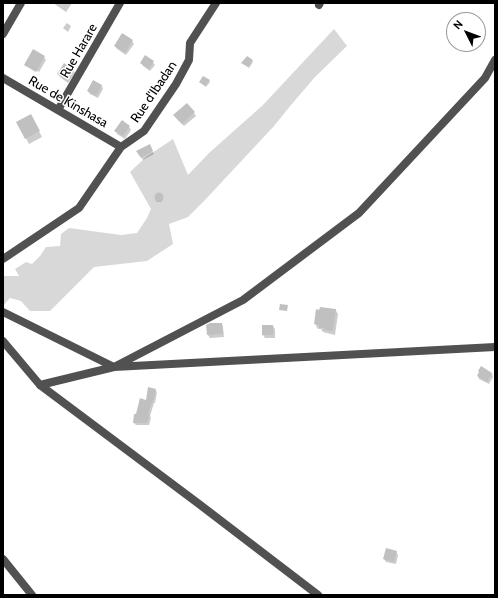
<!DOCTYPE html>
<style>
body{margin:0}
#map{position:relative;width:498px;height:598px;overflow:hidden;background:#fff;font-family:Cabin,sans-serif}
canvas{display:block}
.frame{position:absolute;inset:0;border:4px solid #000;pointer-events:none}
.north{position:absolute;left:446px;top:12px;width:40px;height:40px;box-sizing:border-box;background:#fff;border:1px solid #999;border-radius:50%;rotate:312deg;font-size:11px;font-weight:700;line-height:16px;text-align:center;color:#000}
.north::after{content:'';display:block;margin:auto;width:14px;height:18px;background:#000;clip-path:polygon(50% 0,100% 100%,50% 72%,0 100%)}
</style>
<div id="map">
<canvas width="498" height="598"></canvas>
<div class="frame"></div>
<div class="north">N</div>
</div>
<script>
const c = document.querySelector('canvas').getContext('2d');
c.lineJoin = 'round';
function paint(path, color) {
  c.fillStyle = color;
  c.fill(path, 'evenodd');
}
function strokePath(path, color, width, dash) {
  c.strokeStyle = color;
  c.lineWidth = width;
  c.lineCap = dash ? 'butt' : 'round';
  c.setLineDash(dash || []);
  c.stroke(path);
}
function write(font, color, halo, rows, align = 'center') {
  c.font = font + ' Cabin,sans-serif';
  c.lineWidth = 3;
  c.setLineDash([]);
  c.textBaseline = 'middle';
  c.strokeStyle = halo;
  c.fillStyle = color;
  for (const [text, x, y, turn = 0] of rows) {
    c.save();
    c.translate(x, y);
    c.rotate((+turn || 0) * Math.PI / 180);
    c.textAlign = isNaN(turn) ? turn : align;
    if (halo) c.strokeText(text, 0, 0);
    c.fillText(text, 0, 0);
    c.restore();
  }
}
paint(new Path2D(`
 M334,29l13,17 -32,31 -24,28 -17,21 -69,74 -17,17 -19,7 4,20 -26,17 -53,6 -44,44h-20l-9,-10 -11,-3 -7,8v-30h16l-4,-7 11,-7 6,2 8,-8 6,-9 14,-1 1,-12 8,-6 52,7 16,-2 10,-15 4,-9 -21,-37 16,-15 27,-18 15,36 21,-22 54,-48z`), '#d8d8d8');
paint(new Path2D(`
 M53,3h19l-6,9z
 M67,23l4,3 -3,6 -5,-4z
 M132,41l2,3 -8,11 -9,-6 -2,-3z
 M34,51l10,6 2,3 -7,12 -13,-7v2l-1,-2z
 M252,61l1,1 -4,6 -6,-5z
 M153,62l2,3 -5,6 -7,-5 -2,-3z
 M73,70l2,3 -7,10 -8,-6 -2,-3z
 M94,81l8,5 1,3 -5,9 -8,-4 -2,-3z
 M209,81l1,1 -4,5 -6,-5z
 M194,113l2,3 -12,10 -8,-8z
 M31,116l11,21 -13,7 -11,-21z
 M129,127l2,3 -6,9 -8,-5 -1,-3z
 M149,145l5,9 -11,6 -3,-5z
 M155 198a4 4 0 1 1 8 0a4 4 0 1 1-8 0Z
 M335,309l3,5 -3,21 -12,-3 -2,-3h-3l-3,-5z
 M222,324l1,3 1,10 -14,1 -2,-3v-9z
 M273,326l2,3v9h-10l-2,-3z
 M492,373l1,4 -4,7 -10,-5 -1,-3z
 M155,390l2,2 -2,11h-1l-4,13 1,2 -2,7h-13l-2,-2z
 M396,552l2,3 -2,9 -10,-2 -2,-3z`), '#0003');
paint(new Path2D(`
 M122,33l11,7 -8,13 -11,-7z
 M33,49l12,7 -9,16 -12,-7z
 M145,55l9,6 -5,8 -9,-6z
 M247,56l6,4 -5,7 -7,-4z
 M64,63l10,7 -8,10 -9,-6z
 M203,76l7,4 -5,6 -6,-4z
 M93,80l9,5 -6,11 -9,-5z
 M187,103l8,9 -13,12 -9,-9z
 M31,114l9,17 -15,8 -9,-17z
 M122,120l8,6 -7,10 -9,-5z
 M150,144l3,7 -12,7 -5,-7z
 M154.5 197a4.5 4.5 0 1 1 9 0a4.5 4.5 0 1 1-9 0Z
 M280,304l8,1 -1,6 -8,-1z
 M320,307l16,2 -3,22 -9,-1v-2h-5v-3l-5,-1 2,-15 3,1z
 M210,323h12l1,11 -16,1 -1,-10z
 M262,325h11v10h-11z
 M481,366l11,7 -5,9 -10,-6 2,-4 -1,-1z
 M148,387l8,2 -2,11h-1l-5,14h2l-3,9h-14l1,-9h2l4,-16 6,2z
 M386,548l11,3 -3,11 -11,-3z`), '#c0c0c0');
strokePath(new Path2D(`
 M319,5l1,-2
 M3,34l18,-31
 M3,78l118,69
 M58,110l62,-107
 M3,259l76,-51 42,-61 23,-16 32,-47 13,-24 1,-17 26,-40
 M3,312l111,55 129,-67 116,-87 126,-135 10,-18
 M3,341l37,44 159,119 119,91
 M40,385l74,-18 381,-20
 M3,559l29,36`), '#515151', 8);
write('13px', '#000', '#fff', [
 ["Rue Harare",79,51,-60],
 ["Rue d'Ibadan",154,92,-56],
 ["Rue de Kinshasa",68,102,30]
]);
</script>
